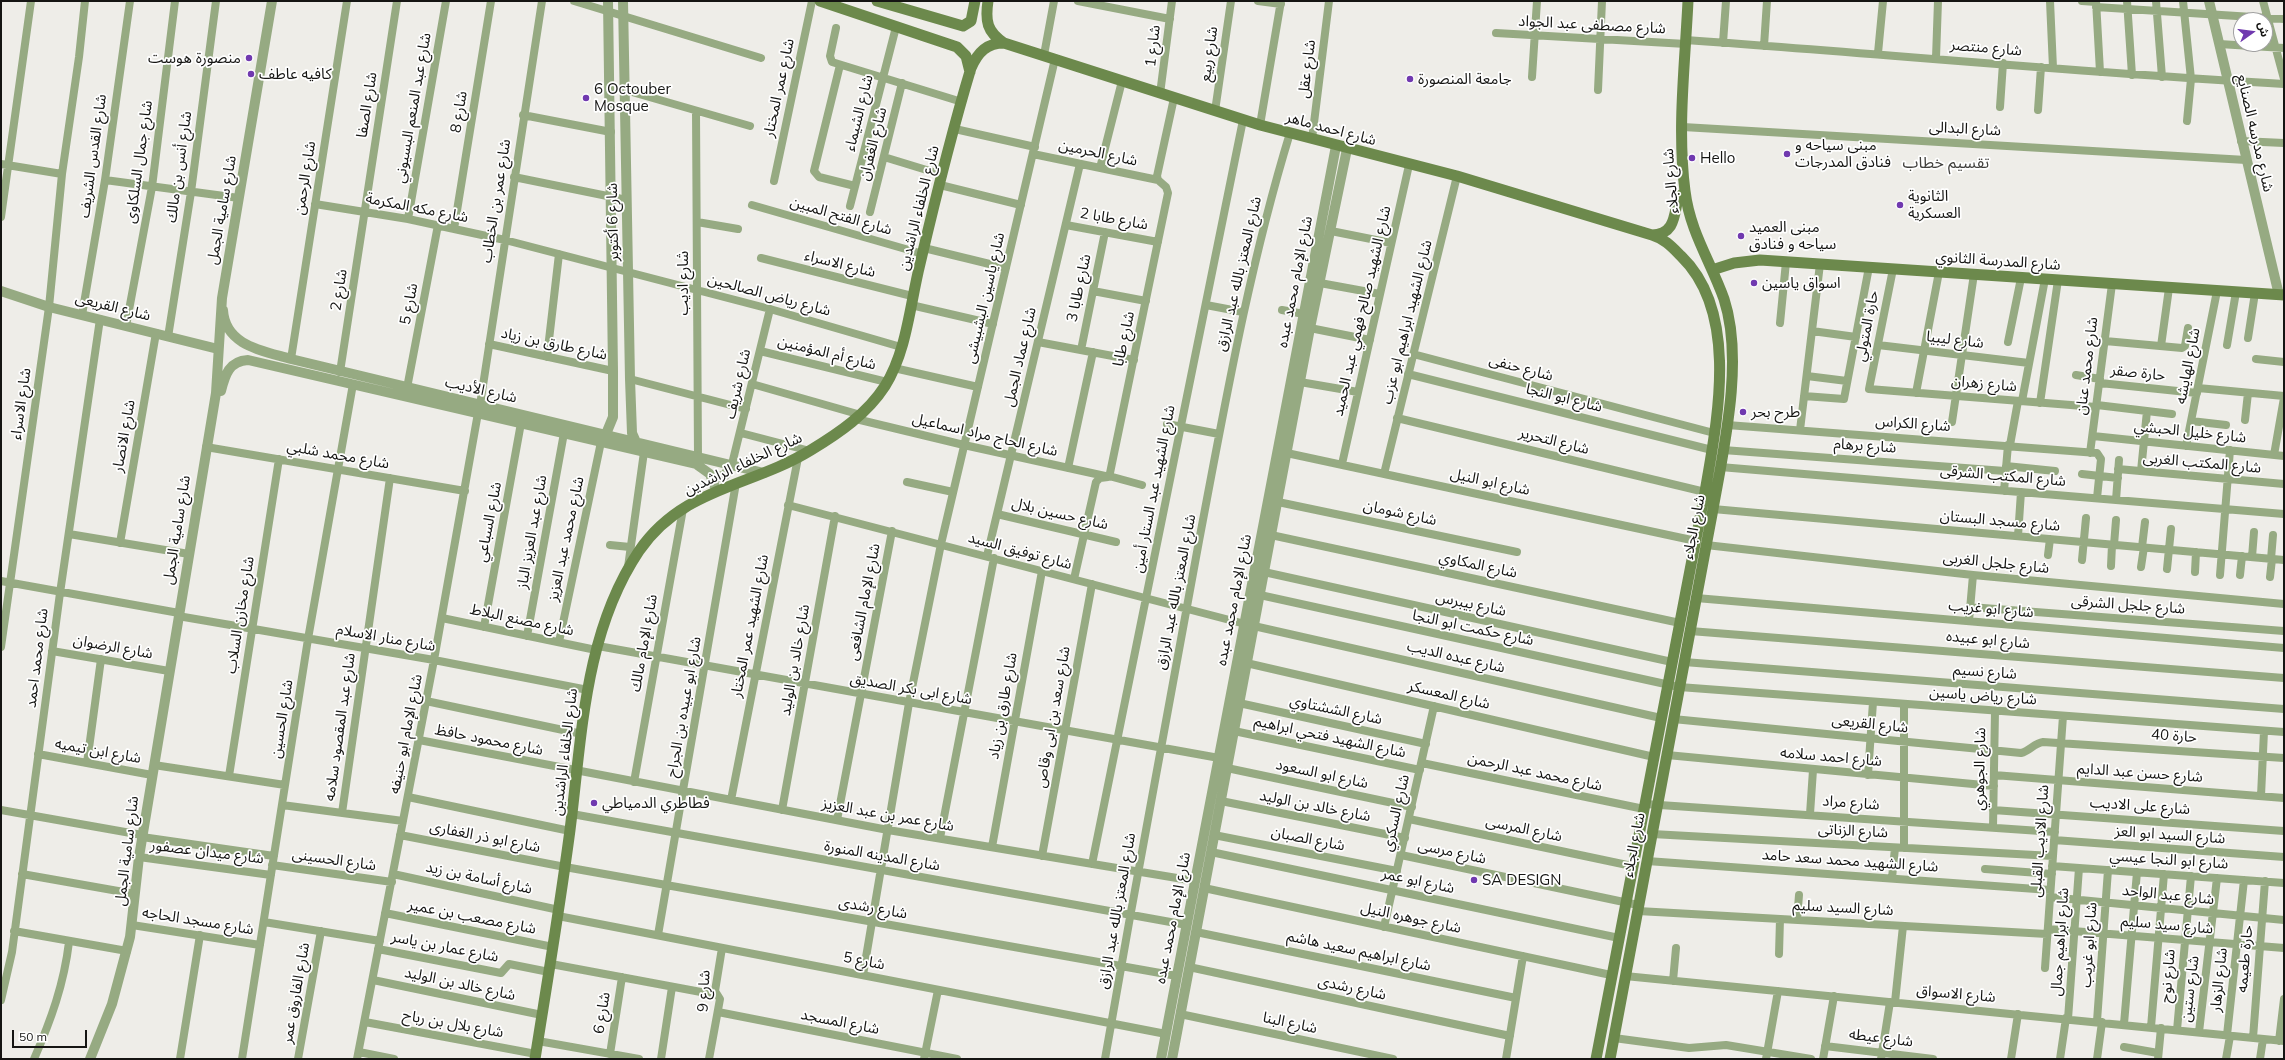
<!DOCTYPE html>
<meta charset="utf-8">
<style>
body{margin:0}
#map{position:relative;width:2285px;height:1060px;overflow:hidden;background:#eeede8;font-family:Mulish,"Noto Sans Arabic",sans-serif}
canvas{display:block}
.frame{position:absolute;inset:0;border:2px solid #151513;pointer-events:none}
.north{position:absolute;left:2233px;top:12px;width:40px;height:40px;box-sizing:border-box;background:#fff;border:1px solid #a1a1a1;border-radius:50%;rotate:76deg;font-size:11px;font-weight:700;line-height:16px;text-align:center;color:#151513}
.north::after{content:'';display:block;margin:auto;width:14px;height:18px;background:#7039af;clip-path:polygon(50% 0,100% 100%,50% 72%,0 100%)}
.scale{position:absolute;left:12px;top:1030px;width:75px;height:18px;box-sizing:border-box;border:2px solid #151513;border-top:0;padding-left:5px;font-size:12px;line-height:14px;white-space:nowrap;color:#151513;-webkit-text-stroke:3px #fff;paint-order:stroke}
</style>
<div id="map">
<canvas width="2285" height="1060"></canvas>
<div class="frame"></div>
<div class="north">ش</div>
<div class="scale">50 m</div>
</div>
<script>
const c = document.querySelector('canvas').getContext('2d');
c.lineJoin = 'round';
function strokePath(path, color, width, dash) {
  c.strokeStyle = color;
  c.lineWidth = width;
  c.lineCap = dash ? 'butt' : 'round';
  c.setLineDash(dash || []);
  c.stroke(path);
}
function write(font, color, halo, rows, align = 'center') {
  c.font = font + ' Mulish,"Noto Sans Arabic",sans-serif';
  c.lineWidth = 3.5;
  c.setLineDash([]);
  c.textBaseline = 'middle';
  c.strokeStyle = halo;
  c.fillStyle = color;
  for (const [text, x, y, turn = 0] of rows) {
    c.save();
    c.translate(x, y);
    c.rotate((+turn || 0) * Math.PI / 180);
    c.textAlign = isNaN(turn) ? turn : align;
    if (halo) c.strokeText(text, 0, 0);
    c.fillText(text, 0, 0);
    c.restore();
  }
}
strokePath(new Path2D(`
 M574,1l187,57
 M1078,1l92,18
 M1258,1l23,3
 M2050,1l3,67
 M2082,1l14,1
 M2096,1l4,71
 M2127,1l5,74
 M2156,1l6,76
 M2183,1l8,78 -4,42
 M2263,1l21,78
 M2096,7l188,12
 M836,28l-6,28 2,6 130,40
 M1496,33l190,11
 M1686,40c199,14 398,33 598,44
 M1723,43l3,-42
 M2219,44l65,4
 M1764,46l3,-45
 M1878,53l5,-52
 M1044,55l10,-54
 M1936,58l2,-57
 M840,65l-26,106 5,6 36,9
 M1532,77l5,-76
 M625,90l125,36
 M1598,90l4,-89
 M1160,94l12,-93
 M2000,107l3,-44
 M2038,110l3,-43
 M696,111l2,345
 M1215,111l16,-110
 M523,115l88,17
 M1260,125l21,-124
 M1683,127l563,33
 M955,129l80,18
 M1312,139l17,-138
 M2241,141l43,2
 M1033,154l125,26
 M884,157l59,18
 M1,164l61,10
 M1100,168l22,-87
 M514,177l113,23
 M105,180l134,18
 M774,181l38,-180
 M940,185l81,20
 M315,204l93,15 97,21 265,69 131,38
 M752,205l171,49
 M850,206l46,-179
 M870,212l32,-129
 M1,217l30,-216
 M408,219l38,-218
 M697,222l41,7
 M1066,225l92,17
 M454,229l37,-228
 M1331,231l60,12
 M924,248l82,20
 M761,258l151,38
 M1893,269l-24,120 227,18
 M1320,283l60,11
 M1093,291l53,10
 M911,305l82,19
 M1206,305l37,7
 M1282,310l22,4
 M82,315l23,-135 25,-179
 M1780,323l6,-61
 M126,326l26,-139 23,-186
 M1310,328l60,12
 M1812,331l44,6
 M168,337l23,-145 25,-191
 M2248,338l7,-45
 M2105,341l77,7 3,-2 3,-18
 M1038,342l96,18
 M2008,342l13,-64
 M489,344l124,27
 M1878,345l151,18
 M2227,345l9,-53
 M2161,346l8,-58
 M1081,350l24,-118
 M760,351l127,31
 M1413,354l301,79
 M547,357l12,-103
 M291,359l56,-358
 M2256,359l28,3
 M894,368l84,19
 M340,372l57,-371
 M1408,374l304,76
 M2076,375l24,4
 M1807,376l40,5
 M630,379l116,30
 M1300,382l58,10
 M2100,383l97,10
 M752,384l109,31
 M407,388l31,-163
 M2198,388l86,8
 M1916,393l23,-121
 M1804,396l40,3 25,-132
 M2022,401l23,-122
 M2040,403l18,-123
 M480,405l62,-404
 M2097,405l75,9
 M1397,418l308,74
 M856,419l108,26 141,31
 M2245,420l3,-27
 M2191,421l35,4
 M1952,422l22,-148
 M1167,424l52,10
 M1727,425l370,28 4,6 -4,39
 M1800,430l20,-166
 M741,433l69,18
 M2093,436l191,20
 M2010,445l8,-44
 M2186,446l31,-155
 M206,447l259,44
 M1723,450l282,21
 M1282,452l414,89
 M2090,453l22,-169
 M2274,455l10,-57
 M732,464l38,-155
 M1342,464l67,-299
 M2006,466l49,5
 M1720,467l564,47
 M1068,468l25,-116
 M2118,469l166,15
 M2141,471l6,-60
 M1384,474l73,-298
 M2082,474l36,4
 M1109,476l33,9
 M907,482l46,10
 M2004,491l4,-46
 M2116,500l3,-40
 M1278,502l239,50
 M788,505l457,119 416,94
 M1713,509l571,51
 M997,514l119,28
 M69,534l120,20
 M1271,535l409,88
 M2018,536l3,-44
 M120,543l36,-210
 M610,545l20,2
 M1706,545l267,30 311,29
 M2114,545l2,-25
 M2142,547l3,-25
 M2048,555l2,-16
 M987,556l93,-392
 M2252,557l2,-25
 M2271,559l2,-24
 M2082,560l4,-42
 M2111,566l1,-21
 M628,567l16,-115
 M2141,567l3,-20
 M2167,569l4,-40
 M1264,572l408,90
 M2195,572l1,-20
 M2220,575l10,-125
 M2240,575l2,-19
 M2270,577l2,-18
 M1074,579l22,-97 4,-4 8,-1 2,-4 58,-280 -2,-6 -8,-7 -1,-4 17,-78
 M1,581l178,32
 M1260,595l419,92 605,45
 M1696,598l588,50
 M1970,607l314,24
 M178,616l256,44 154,30
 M442,618l154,32
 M1969,621l4,-46
 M484,627l37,-204
 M1690,631l594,47
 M527,636l37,-203
 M559,642l42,-200
 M598,646l621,112
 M1,647l48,-340 13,-133 17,-117 6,-56
 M52,651l117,20
 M1242,662l412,95
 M1684,662l600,47
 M426,701l156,33
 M1239,703l187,41
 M1673,719l348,34c9,-2 13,-10 22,-11l241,16
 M1234,731l186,39
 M419,740l469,90 307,51
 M38,754l114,21
 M1667,755l327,31
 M87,763l14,-104
 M1422,763l222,46
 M154,765l131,20
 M1227,768l185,39
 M1868,775l5,-73
 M1994,775l290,23
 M229,776l50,-317
 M634,782l49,-273
 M2261,796l3,-65
 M408,797l162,34
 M731,800l67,-342
 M1221,801l184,37
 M1645,804l410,28
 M282,805l121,16
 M1,810l141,25
 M782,810l53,-294
 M1993,810l291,21
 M342,813l48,-335
 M572,814l615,111
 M1810,814l3,-44
 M1409,819l223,47
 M837,820l55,-289
 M1993,827l2,-116
 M1652,834l401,22
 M400,835l165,32 612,109
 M1214,835l183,36
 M142,837l132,19
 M940,838l54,-280
 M2054,840l230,17
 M992,847l50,-276
 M1904,848v-144
 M1211,852l408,86
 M1401,855l237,50
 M1042,856l50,-272
 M139,857l132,18
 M1647,861l403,29
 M1092,864l151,-744
 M272,865l120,17
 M2052,866l232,17
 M1985,869l67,5
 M22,874l113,20
 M393,874l166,36
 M1892,878l3,-30
 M1204,888l407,87
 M2050,897l234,23
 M1638,911l409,23
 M385,913l168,34
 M558,916l608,118
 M1797,920l2,-25
 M264,922l116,19
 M132,925l128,20
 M1384,927l50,-221
 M2048,929l236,19
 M14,931l113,20
 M1196,932l320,66
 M658,935l78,-452
 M378,949l123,24 8,-9 40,8
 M1779,954l1,-35
 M551,964l166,31
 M1189,967l321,69
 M2045,968l18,-252
 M863,975l46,-272 32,-159 114,-485
 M1625,976l659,65
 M373,980l169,35
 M1673,981l3,-33
 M1,1000l11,-48 48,-359 40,-274
 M1895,1002l8,-76
 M718,1012l239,47
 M1180,1014l213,45
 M2068,1019l11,-151
 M2097,1021l11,-151
 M365,1022l171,32
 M2124,1024l13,-152
 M2151,1027l13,-153
 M2177,1030l14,-154
 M2199,1032l18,-154
 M2227,1035l17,-155
 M1614,1038l75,10 37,-3 85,14
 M2253,1038l12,-157
 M538,1041l101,18
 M2279,1041l5,-42
 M1825,1046l108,13
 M2124,1047l34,6
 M359,1052l35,7
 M610,1054l12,-77
 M34,1059c17,-39 30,-75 35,-117
 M180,1059l20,-124
 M242,1059l66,-420 45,-255
 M298,1059l23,-128
 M357,1059l77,-399 44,-247
 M661,1059l11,-72
 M709,1059l11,-60 -5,-8 7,-43
 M924,1059l14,-69
 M1105,1059c30,-173 62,-346 94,-518 26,-137 50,-274 91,-408
 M1506,1059l17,-103
 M1766,1059l12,-68
 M1823,1059l11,-63
 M1881,1059l9,-57
 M2011,1059l7,-45
 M2060,1059l6,-41
 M2097,1059l5,-37
 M2158,1059l3,-31
 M2226,1059l4,-23
 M2260,1059l3,-20`), '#96aa82', 8);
strokePath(new Path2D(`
 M623,1l7,378 2,54 4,9
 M2209,1l70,294
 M1,291l48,16 169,42
 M223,310c2,36 41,41 68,49l473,114
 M221,391c4,-16 8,-30 27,-31l448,104 14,10 6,16
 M606,434l7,-17v-46l-5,-370
 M713,479l12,-4 7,-11
 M90,1059l22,-55 18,-67 9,-80 77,-464 6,-95 50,-297
 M1161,1059l175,-913
 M1172,1059l138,-731 37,-179`), '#96aa82', 10);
strokePath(new Path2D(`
 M820,1l137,46 9,9 4,16
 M877,1l86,25 8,-5 4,-20
 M988,1c-3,20 -1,31 16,42l256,82 197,51 195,59c13,4 20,12 29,21 59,57 36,165 24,236l-109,567
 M1652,235c23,-1 22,-19 26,-37l7,-6
 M1712,270l22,-7 26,-3 524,35
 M535,1059c12,-76 25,-153 35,-229 12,-94 14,-197 69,-279 44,-64 112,-64 172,-101 28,-17 56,-36 74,-64 22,-35 25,-82 35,-122 15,-64 32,-133 51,-196 7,-16 16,-25 33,-25
 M1610,1059l103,-550c11,-62 31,-149 11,-210 -13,-37 -34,-67 -39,-108 -8,-62 0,-127 3,-190`), '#6c894c', 11);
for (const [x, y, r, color] of [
 [249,58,4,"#7039af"],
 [251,74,4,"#7039af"],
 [1410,79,4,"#7039af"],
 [586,98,4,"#7039af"],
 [1787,154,4,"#7039af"],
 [1692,158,4,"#7039af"],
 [1900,205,4,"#7039af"],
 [1741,236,4,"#7039af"],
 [1754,283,4,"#7039af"],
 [1743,412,4,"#7039af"],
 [594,803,4,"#7039af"],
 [1474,880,4,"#7039af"]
]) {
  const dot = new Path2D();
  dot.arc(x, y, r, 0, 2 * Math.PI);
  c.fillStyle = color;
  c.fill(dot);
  strokePath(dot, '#fff', 1.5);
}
write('15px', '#151513', '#fff', [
 ["شارع مصطفى عبد الجواد",1592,25,3],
 ["شارع 1",1153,46,-83],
 ["شارع منتصر",1986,48,5],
 ["شارع ربيع",1209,54,-82],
 ["شارع عقل",1307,69,-83],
 ["شارع عمر المختار",779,88,-78],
 ["شارع الصفا",367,105,-81],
 ["شارع عبد المنعم البسيوني",413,108,-80],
 ["شارع 8",459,112,-81],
 ["شارع الشيماء",859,113,-76],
 ["شارع احمد ماهر",1331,129,15],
 ["شارع البدالى",1965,129,3],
 ["شارع مدرسه الصنايع",2255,133,77],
 ["شارع الغفران",873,144,-76],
 ["شارع الحرمين",1098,153,12],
 ["شارع القدس الشريف",93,156,-82],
 ["شارع جمال السلكاوى",139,162,-82],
 ["شارع أنس بن مالك",179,167,-82],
 ["شارع الرحمن",305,178,-81],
 ["شارع الجلاء",1671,181,-95],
 ["شارع عمر بن الخطاب",496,201,-81],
 ["شارع مكه المكرمة",417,208,11],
 ["شارع الخلفاء الراشدين",919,208,-76],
 ["شارع سامية الجمل",222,210,-80],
 ["شارع الفتح المبين",841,216,16],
 ["شارع طابا 2",1114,219,10],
 ["شارع 6 أكتوبر",613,222,-91],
 ["شارع المدرسة الثانوي",1998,261,4],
 ["شارع الاسراء",840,264,14],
 ["شارع المعتز بالله عبد الرازق",1239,274,-77],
 ["شارع الإمام محمد عبده",1295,282,-79],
 ["شارع اديب",683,283,-90],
 ["شارع طابا 3",1079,288,-78],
 ["شارع 2",339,290,-81],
 ["شارع رياض الصالحين",769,295,15],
 ["شارع ياسين البشبيشى",985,298,-77],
 ["شارع 5",409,304,-79],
 ["شارع القريعى",113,307,14],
 ["شارع الشهيد صالح فهمي عبد الحميد",1362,311,-77],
 ["شارع الشهيد ابراهيم ابو عزب",1407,322,-76],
 ["حارة المتولي",1867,326,-79],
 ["شارع طابا",1124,339,-78],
 ["شارع ليبيا",1955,340,7],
 ["شارع طارق بن زياد",554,344,12],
 ["شارع أم المؤمنين",827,353,14],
 ["شارع عماد الجمل",1020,357,-77],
 ["شارع محمد عنان",2087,366,-83],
 ["شارع الهايشه",2188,366,-79],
 ["شارع حنفى",1521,368,15],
 ["حارة صقر",2138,373,6],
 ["شارع شريف",738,384,-77],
 ["شارع زهران",1984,384,5],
 ["شارع الأديب",481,390,13],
 ["شارع ابو النجا",1564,398,14],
 ["شارع الاسراء",21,404,-82],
 ["شارع الكراس",1913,424,4],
 ["شارع خليل الحبشي",2190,432,6],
 ["شارع الحاج مراد اسماعيل",985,435,13],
 ["شارع الانصار",124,436,-80],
 ["شارع التحرير",1554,441,14],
 ["شارع برهام",1865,446,4],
 ["شارع محمد شلبي",338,455,10],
 ["شارع المكتب الغربى",2202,463,5],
 ["شارع الخلفاء الراشدين",743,464,-25],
 ["شارع المكتب الشرقى",2003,476,5],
 ["شارع ابو النيل",1490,482,12],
 ["شارع الشهيد عبد الستار أمين",1154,489,-79],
 ["شارع شومان",1400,513,12],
 ["شارع حسين بلال",1060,514,13],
 ["شارع مسجد البستان",2000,521,5],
 ["شارع السباعي",489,522,-79],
 ["شارع الجلاء",1694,527,-79],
 ["شارع سامية الجمل",177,530,-81],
 ["شارع عبد العزيز الباز",532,532,-80],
 ["شارع محمد عبد العزيز",566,539,-78],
 ["شارع توفيق السيد",1020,551,15],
 ["شارع جلجل الغربى",1996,563,6],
 ["شارع المكاوي",1478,565,12],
 ["شارع المعتز بالله عبد الرازق",1176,592,-79],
 ["شارع الإمام محمد عبده",1234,600,-79],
 ["شارع الإمام الشافعى",864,602,-79],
 ["شارع بيبرس",1471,604,12],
 ["شارع جلجل الشرقى",2128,605,4],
 ["شارع ابو غريب",1991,609,5],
 ["شارع مخازن السلاب",240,615,-81],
 ["شارع مصنع البلاط",522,620,12],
 ["شارع الشهيد عمر المختار",750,626,-79],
 ["شارع حكمت ابو النجا",1473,628,12],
 ["شارع منار الاسلام",386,638,10],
 ["شارع ابو عبيده",1988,640,5],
 ["شارع الإمام مالك",644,643,-80],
 ["شارع الرضوان",113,647,10],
 ["شارع عبده الديب",1456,657,13],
 ["شارع محمد احمد",37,658,-83],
 ["شارع خالد بن الوليد",795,660,-80],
 ["شارع نسيم",1985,672,4],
 ["شارع ابى بكر الصديق",911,689,10],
 ["شارع المعسكر",1449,695,13],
 ["شارع رياض ياسين",1983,696,4],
 ["شارع طارق بن زياد",1003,706,-80],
 ["شارع ابو عبيده بن الجراح",684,707,-80],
 ["شارع الششتاوي",1336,710,12],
 ["شارع سعد بن ابى وقاص",1053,717,-80],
 ["شارع الحسين",282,719,-81],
 ["شارع القريعى",1870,724,6],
 ["شارع عبد المقصود سلامه",340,727,-82],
 ["شارع الإمام ابو حنيفه",406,734,-79],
 ["حارة 40",2174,736,4],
 ["شارع الشهيد فتحي ابراهيم",1330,737,12],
 ["شارع محمود حافظ",489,740,11],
 ["شارع ابن تيميه",98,751,10],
 ["شارع الخلفاء الراشدين",565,752,-83],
 ["شارع احمد سلامه",1831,757,5],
 ["شارع الجوهري",1980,769,-89],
 ["شارع محمد عبد الرحمن",1535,772,12],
 ["شارع حسن عبد الدايم",2140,773,4],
 ["شارع ابو السعود",1322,774,12],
 ["شارع مراد",1851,803,4],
 ["شارع خالد بن الوليد",1315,806,11],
 ["شارع على الاديب",2140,806,4],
 ["شارع السكري",1396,813,-77],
 ["شارع عمر بن عبد العزيز",888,815,10],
 ["شارع المرسى",1524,829,12],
 ["شارع الزناتى",1853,831,3],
 ["شارع السيد ابو العز",2170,835,4],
 ["شارع ابو ذر الغفارى",485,837,11],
 ["شارع الصبان",1308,839,11],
 ["شارع الاديب القبلى",2040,841,-86],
 ["شارع الجلاء",1634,845,-79],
 ["شارع سامية الجمل",127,851,-83],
 ["شارع ميدان عصفور",207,852,7],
 ["شارع مرسى",1452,852,12],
 ["شارع المدينه المنورة",882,856,10],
 ["شارع الحسينى",334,860,8],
 ["شارع ابو النجا عيسي",2169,860,4],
 ["شارع الشهيد محمد سعد حامد",1850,861,4],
 ["شارع أسامة بن زيد",479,878,12],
 ["شارع ابو عمر",1418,881,12],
 ["شارع عبد الواحد",2168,895,6],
 ["شارع رشدى",873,908,10],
 ["شارع السيد سليم",1843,908,3],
 ["شارع المعتز بالله عبد الرازق",1117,911,-80],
 ["شارع مصعب بن عمير",472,917,11],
 ["شارع الإمام محمد عبده",1173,918,-79],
 ["شارع جوهره النيل",1411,918,12],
 ["شارع مسجد الحاجه",198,921,9],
 ["شارع سيد سليم",2167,925,5],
 ["شارع ابراهيم جمال",2060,942,-86],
 ["شارع ابو غريب",2089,945,-86],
 ["شارع عمار بن ياسر",445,947,11],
 ["شارع ابراهيم سعيد هاشم",1359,951,12],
 ["حارة طعيمه",2245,959,-85],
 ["شارع 5",864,961,11],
 ["شارع نوح",2168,976,-85],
 ["شارع الزهار",2219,980,-84],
 ["شارع خالد بن الوليد",460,984,12],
 ["شارع رشدى",1352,988,12],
 ["شارع ستين",2190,989,-83],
 ["شارع 9",704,991,-87],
 ["شارع الفاروق عمر",296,993,-80],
 ["شارع الاسواق",1956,994,5],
 ["شارع 6",602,1013,-81],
 ["شارع المسجد",840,1022,11],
 ["شارع البنا",1290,1023,12],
 ["شارع بلال بن رباح",453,1024,10],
 ["شارع عيطه",1881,1038,7]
]);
write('15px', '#151513', '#fff', [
 ["منصورة هوست",241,58,"right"],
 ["كافيه عاطف",259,74],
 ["جامعة المنصورة",1418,79],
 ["6 Octouber",594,89],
 ["Mosque",594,106],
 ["مبنى سياحه و",1795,145],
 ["فنادق المدرجات",1795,162],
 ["Hello",1700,158],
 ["الثانوية",1908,196],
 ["العسكرية",1908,213],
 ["مبنى العميد",1749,227],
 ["سياحه و فنادق",1749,244],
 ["اسواق ياسين",1762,283],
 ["طرح بحر",1751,412],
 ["فطاطري الدمياطي",602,803],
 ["SA DESIGN",1482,880]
], 'left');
write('16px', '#42413e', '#fff', [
 ["تقسيم خطاب",1946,163]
]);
</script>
